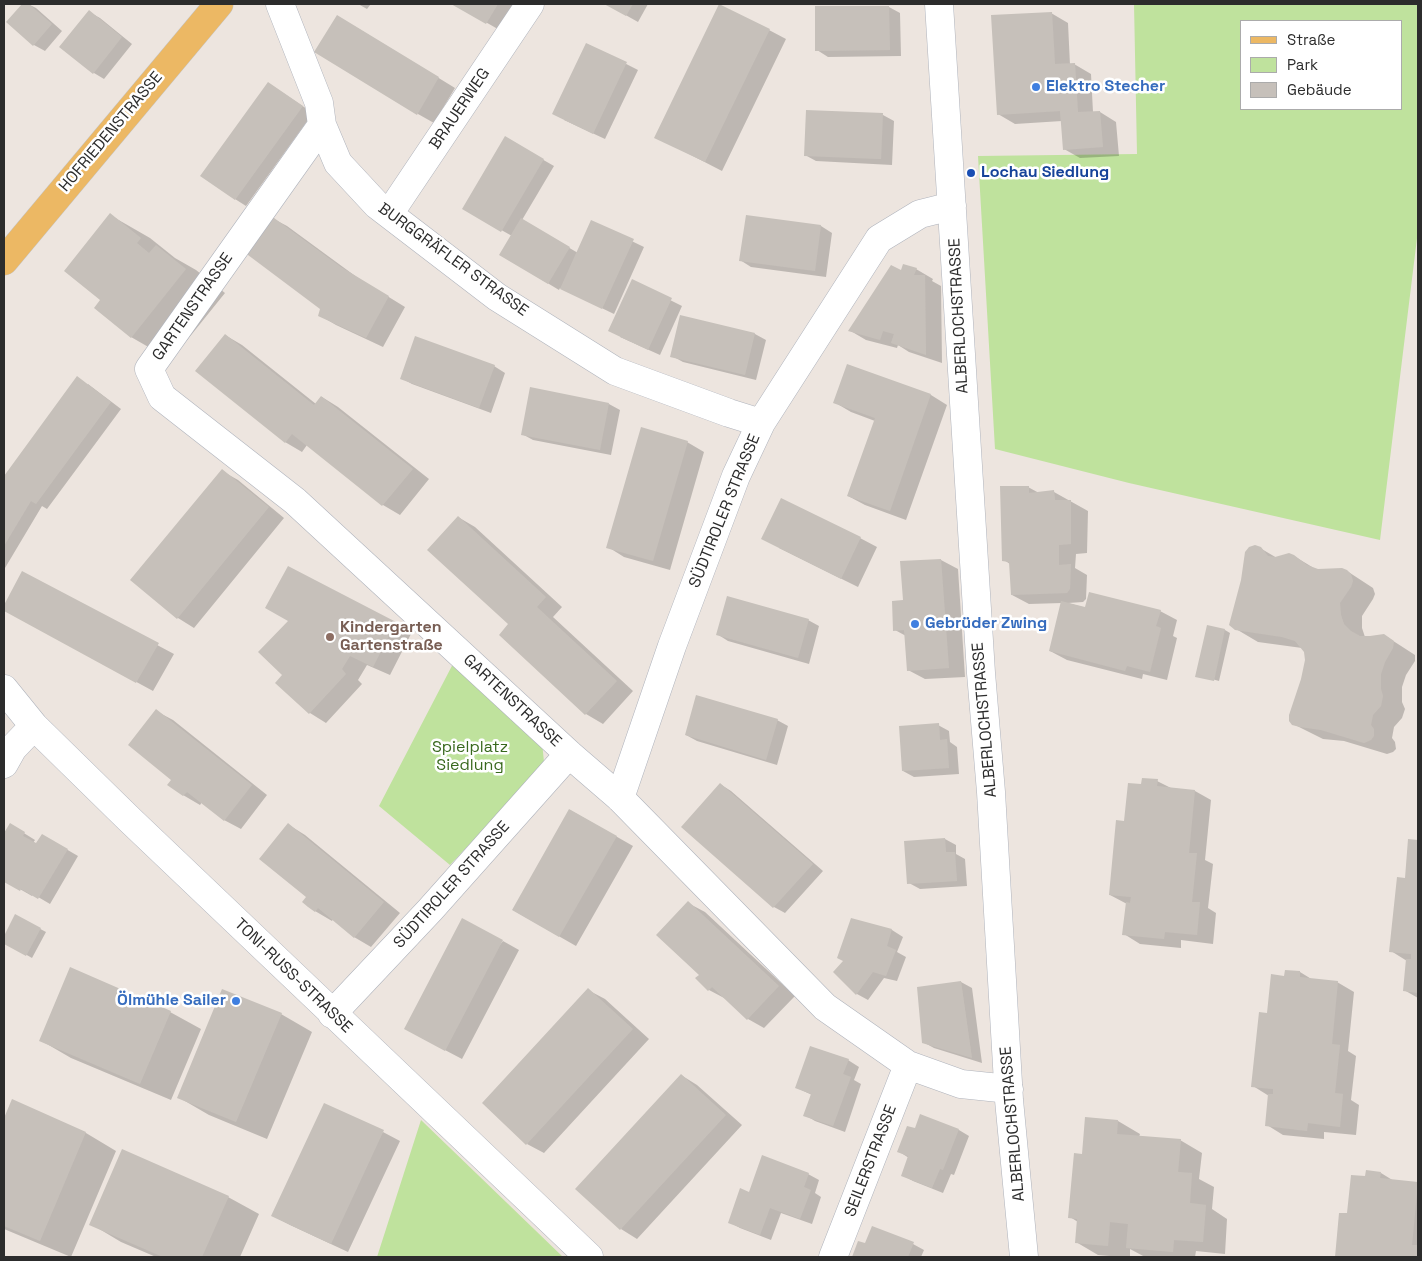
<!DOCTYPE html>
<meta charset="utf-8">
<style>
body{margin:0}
#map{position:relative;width:1422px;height:1261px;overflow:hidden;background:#ede5df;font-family:"Space Grotesk",sans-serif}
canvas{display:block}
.frame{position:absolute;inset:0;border:5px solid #2c2c2c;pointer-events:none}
.legend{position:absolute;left:1240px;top:20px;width:162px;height:90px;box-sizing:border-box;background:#fff;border:1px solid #ababab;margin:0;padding:6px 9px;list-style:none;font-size:15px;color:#2c2c2c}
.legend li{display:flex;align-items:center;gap:10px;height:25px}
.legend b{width:25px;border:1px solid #ababab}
</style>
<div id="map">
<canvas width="1422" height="1261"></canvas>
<div class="frame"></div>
<ul class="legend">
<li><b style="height:6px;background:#ecb864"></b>Straße</li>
<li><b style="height:14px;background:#bfe29d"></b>Park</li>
<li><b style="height:14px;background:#c6c0ba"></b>Gebäude</li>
</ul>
</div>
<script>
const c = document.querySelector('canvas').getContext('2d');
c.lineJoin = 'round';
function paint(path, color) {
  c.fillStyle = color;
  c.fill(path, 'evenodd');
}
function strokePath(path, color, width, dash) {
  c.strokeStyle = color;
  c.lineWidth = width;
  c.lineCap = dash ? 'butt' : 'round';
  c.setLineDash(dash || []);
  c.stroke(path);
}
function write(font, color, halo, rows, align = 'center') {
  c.font = font + ' "Space Grotesk",sans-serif';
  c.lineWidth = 5;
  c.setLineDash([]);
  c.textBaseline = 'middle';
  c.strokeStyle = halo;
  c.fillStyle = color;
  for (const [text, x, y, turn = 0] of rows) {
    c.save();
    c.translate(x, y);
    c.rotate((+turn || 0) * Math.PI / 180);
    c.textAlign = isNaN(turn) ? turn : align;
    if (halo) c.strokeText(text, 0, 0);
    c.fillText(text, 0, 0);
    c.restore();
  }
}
paint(new Path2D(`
 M1134,4h284v226l-38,310 -251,-57 -134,-34 -17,-293 159,-2zM1241,21h160v88h-160z
 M455,660l87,82 2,20 -5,8 -89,95 -71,-59z
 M421,1120l142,137h-186z`), '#bfe29d');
paint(new Path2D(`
 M24,4h4l8,4 26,23 -17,20 -11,-6 -26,-23z
 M358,4h13l-4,5z
 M454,4h65l-16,28z
 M606,4h42l-10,18z
 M889,7l11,6 1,43 -73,1 -11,-7 -1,-42z
 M89,12l11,6 32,26 -28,35 -10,-6z
 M1051,13l17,10 2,42 4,-1 17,10 2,38h7l16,10 3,34 -39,2 -16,-9 -2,-28 -47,3 -17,-10z
 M354,26l101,62 -21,35 -16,-9z
 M769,30l17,9 -64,132 -66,-34z
 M587,44l51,26 -33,69 -41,-19z
 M268,83l45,30 -67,93 -11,-7z
 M807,111l76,4 11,6 -2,44 -76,-4 -11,-6z
 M505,138l49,28 -32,54 56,33 14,-31 52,25 -30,67 -54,-26 -1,2 -58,-35 11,-19 -48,-27z
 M110,215l40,23 25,20 21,12 29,23 -54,67 -40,-23 -29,-37z
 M747,216l74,10 11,7 -6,44 -75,-10 -11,-7z
 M270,217l17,9 71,52 47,29 -22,40 -47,-22 -17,-10 3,-6z
 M916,269l17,10 -1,2 9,5 1,77 -33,-11 -11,-7 -1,3 -31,-8 -17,-10 53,-58z
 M632,281l50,25 -22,49 -40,-18z
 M681,316l74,18 11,6 -10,40 -73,-18 -11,-6z
 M225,335l17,10 74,59 6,-7 16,10 91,72 -29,36 -17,-10 -76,-60 -5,7 -17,-10z
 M848,365l83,30 16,10 -41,115 -41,-15 -17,-9 27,-75 -24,-9 -17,-10z
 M494,366l11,7 -14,40 -79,-29 -11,-6z
 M88,384l33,25 -74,100 -5,-3 -37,62 -1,-1v-90z
 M609,404l11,6 -9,45 -78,-15 -11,-6z
 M687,442l17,10 -34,118 -46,-13 -16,-10z
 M222,471l16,9 46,38 -90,110 -16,-10 -46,-38z
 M1028,487l11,6 15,-1 34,19 -1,42 -11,1 -1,14 12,7 -1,24 -3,3 -15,1 18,5 74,3 17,9 -4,16 4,2 -10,42 -24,-6 -1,5 -75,-19 -17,-9 12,-48 -33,1 -17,-9 -2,-31 -6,-4z
 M458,517l17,10 87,80 -9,10 80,74 -30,33 -17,-10 -86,-79 10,-11z
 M860,538l17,9 -19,40 -79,-39z
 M1260,548l17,10 17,-2 23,14 30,1 26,17 2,6 -2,5 -11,17v12l3,9 19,-2 31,20v6l-9,14 -4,12v15l3,7 -3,9 -8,9 -2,11 3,4 1,7 -3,3 -6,2 -43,-13 -21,-2 -30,-15 13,-64 -1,-8 -3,-4 -44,-6 -22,-13z
 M941,560l17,9 7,108 -40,2 -17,-9 -2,-34 -11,-6 10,-28z
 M22,573l152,81 -21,37 -149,-81z
 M808,620l11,6 -10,38 -81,-23 -11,-7z
 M395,623l17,9 -22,43 -23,-10 -9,15 4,4 -36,39 -16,-10 -33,-30z
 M1208,627l17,3 5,3 -11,48 -18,-5z
 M156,711l17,9 94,75 -26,34 -17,-9 -22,-18 -2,3 -17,-10z
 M777,720l11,6 -11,39 -80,-24 -11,-6z
 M938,725l11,6 1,11 7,5 2,27 -45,3 -11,-6z
 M1157,781l14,7 24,3 16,9 -6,60 8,4 -5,44 8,5 -3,31 -32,-4v8l-41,-4 -16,-10 3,-30 -17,-9 15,-73 18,-37z
 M720,784l11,7 92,80 -38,42 -11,-6 -91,-80z
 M570,810l63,36 -57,100 -63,-36z
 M11,825l24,15 -2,3 3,2 6,-10 36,21 -28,48 -17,-10 -1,2 -28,-16v-44z
 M289,825l16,10 95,78 -29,34 -17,-10 -21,-18 -1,2 -17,-10 -7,-14z
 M945,839l11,6v9l9,5 2,27 -47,3 -11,-6z
 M1410,840l8,1v157l-14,-8 3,-29 -16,-10 15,-72z
 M688,903l17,9 90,84 -31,32 -16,-9 -22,-20 -17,-9 -9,-15z
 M16,916l30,16 -14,26 -28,-16v-4z
 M852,920l40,10 11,7 -6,15 9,5 -9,24 -13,-3 -16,22 -11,-6 -12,-33z
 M503,941l16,9 -57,109 -40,-21z
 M1286,971l14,1 13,8 24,2 17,10 -6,59 8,5 -5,44 8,5 -3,30 -32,-3v7l-41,-4 -16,-10 2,-29 -16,-10 15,-72 18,-37z
 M961,982l11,6 10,75 -48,-15 -11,-6 -5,-54z
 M588,990l17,9 44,40 -105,114 -17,-9z
 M170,1012l31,17 -30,71 -100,-42 -31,-18z
 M281,1014l31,18 -45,107 -58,-24 -31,-18z
 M848,1060l11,7 -5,13 7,4 -16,48 -30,-11 -10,-6 7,-20 -15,-7z
 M681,1075l16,10 45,40 -105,114 -16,-10z
 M12,1101l74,32 30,18 -45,106 -67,-28v-108z
 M1086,1118l32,3 22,13 -1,3 41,3 22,13 -3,26 15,8 -2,22 15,10 -2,35 -29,-3 -1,6h-50l-15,-8v8h-9l-23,-2 -22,-13 2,-20 -8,-5 13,-62z
 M915,1130h44l10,6 -15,39 -3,-1 -8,19 -30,-12 -11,-6 7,-17 -11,-7z
 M383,1132l17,9 -52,111 -58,-27 -17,-9z
 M1381,1173l13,8 24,2v74h-82l4,-43 8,1 18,-37z
 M808,1174l11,6 -4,13 6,4 -9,27 -31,-11 -10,27 -31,-12 -11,-6 21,-29z
 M228,1197l31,17 -19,43h-84l-35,-15 -30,-18z
 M859,1242l7,3 47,-1 11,6 -3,7h-68z`), '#0003');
paint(new Path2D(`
 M22,4h7l23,20 -19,22 -27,-24z
 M451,4h47l-12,20z
 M604,4h29l-7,12z
 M719,4l51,25 -65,133 -51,-24z
 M815,6h74l1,44 -75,1z
 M89,10l33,27 -29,37 -34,-27z
 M1052,12l3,52 20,-1 3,49 22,-1 3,36 -40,3 -3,-39 -63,4 -6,-100z
 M337,15l102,62 -22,38 -103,-63z
 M586,43l41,19 -34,72 -41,-20z
 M268,82l35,24 -68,94 -35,-24z
 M806,110l77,3 -2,46 -77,-3z
 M505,136l39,23 -43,73 -39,-23z
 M110,213l31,25 -4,5 12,10 7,-8 30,24 -55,69 -37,-30 6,-8 -36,-29z
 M270,215l71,52 48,29 -23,42 -48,-22 2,-7 -76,-57z
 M746,215l75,10 -6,46 -76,-10z
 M521,218l49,29 -22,37 -49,-29z
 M591,220l43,19 -32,70 -42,-20z
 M903,264l14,4 -3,7h11l1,80 -35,-12 3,-9 -11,-3 -3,9 -32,-9 43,-66 10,5z
 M632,279l40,19 -24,52 -40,-19z
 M680,315l75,18 -10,42 -75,-18z
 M225,334l89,71 7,-9 92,73 -31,37 -90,-72 -7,9 -90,-72z
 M415,336l80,29 -16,43 -79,-29z
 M847,364l84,30 -41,117 -43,-15 28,-78 -42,-15z
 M77,376l34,26 -75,102 -5,-3 -27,45v-70z
 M530,387l79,16 -9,47 -79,-15z
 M641,427l47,14 -35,120 -47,-13z
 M222,469l47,38 -92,112 -47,-39z
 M1000,486h29v7l25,-3 1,10h16v44l-12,1v20l12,-1 -1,25 -3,4 -56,2 -2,-33 -7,-1z
 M781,498l80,39 -20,42 -80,-40z
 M458,516l88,81 -9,10 80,74 -32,34 -86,-80 9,-11 -81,-74z
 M1255,545l6,2 7,9 7,1 14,-4 5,2 13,10 11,4 24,-1 5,2 4,4 2,7 -2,6 -11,16 1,12 3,9 7,7 9,5h10l14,-2 10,7 -1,7 -8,14 -4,12v15l2,7 -2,10 -8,9 -2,10 3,4v7l-3,4 -7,3 -43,-13 -21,-3 -8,-2 -3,-4v-6l12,-36 4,-19 -1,-8 -9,-11 -13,-4 -47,-7 -6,-5 12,-45 4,-28 4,-5z
 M941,559l8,109 -42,3 -3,-41 -11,1 -1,-30 11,-1 -3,-39z
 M288,566l108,56 -23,45 -23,-11 -8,13 4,5 -37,40 -34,-31 7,-8 -24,-23 30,-31 -23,-13z
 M22,571l137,72 -23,40 -132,-72v-6z
 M1089,592l72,18 -5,16 5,2 -11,44 -23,-6 -2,5 -76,-20 12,-50 24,6z
 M727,596l82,23 -11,39 -82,-23z
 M1207,625l18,4 -11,52 -19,-4z
 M696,695l82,24 -12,41 -81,-25z
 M156,709l96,76 -28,36 -37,-29 -4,4 -16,-11 4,-5 -43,-35z
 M939,723l1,17 7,-1 2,29 -47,3 -3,-45z
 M1142,778l16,1 -1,7 38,4 -6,63h8l-5,49h8l-3,33 -32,-3 -1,7 -42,-4 4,-33 4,1 1,-6 -22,-2 7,-75 8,1 4,-38 13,1z
 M720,783l93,81 -40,44 -92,-81z
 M569,809l48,27 -58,101 -47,-27z
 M10,823l15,9 -2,4 13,7 6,-9 26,15 -30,50 -17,-10 -1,2 -16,-9v-49z
 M288,823l96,79 -30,36 -36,-30 -3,4 -7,-5 -6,-5 4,-5 -47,-38z
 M945,838l1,14h9l2,29 -50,3 -3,-43z
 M1408,839l10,1v153l-15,-2 3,-32h5v-5l-22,-2 8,-75 8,1z
 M688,901l91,85 -32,34 -35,-33 -4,4 -13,-13 4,-3 -43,-40z
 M15,914l26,14 -15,28 -22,-12v-8z
 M462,918l41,22 -58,111 -41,-22z
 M851,918l41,11 -5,17 9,4 -10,26 -13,-4 -17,23 -23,-23 10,-11 -6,-3z
 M70,967l101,44 -31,73 -101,-43z
 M1285,970l15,1v6l38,4 -6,63 8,1 -5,48 8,1 -3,33 -32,-4 -1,8 -42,-5 3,-32h5v-5l-22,-2 8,-75 8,1 4,-39 13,2z
 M961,981l11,77 -50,-15 -5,-56z
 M588,988l45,41 -107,116 -44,-42z
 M222,989l60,24 -46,109 -59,-24z
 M810,1046l39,13 -6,15 8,3 -18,49 -30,-10 8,-22 -16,-6z
 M681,1074l45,41 -106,115 -45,-41z
 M12,1099l74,33 -46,109 -36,-15v-108z
 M324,1103l60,27 -53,114 -60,-28z
 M920,1114l39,15 -16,41 -3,-1 -8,19 -31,-12 7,-20 -11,-4 10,-26 8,2z
 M1085,1117l33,3 -1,14 64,5 -3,33 14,1 -2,30 16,2 -3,37 -29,-2 -1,12 -47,-4 2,-24 -18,-2 -2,24 -33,-3 2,-24 -9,-1 6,-65 8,1z
 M122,1149l107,47 -27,61h-39l-74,-32z
 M762,1155l47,18 -5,14 7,3 -11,29 -30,-11 -10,27 -32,-12 12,-35 9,4z
 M1366,1170l15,2 -1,6 38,4 -6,63h6v12h-83l4,-44h8l4,-38 14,1z
 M872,1226l42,16 -6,15h-56l6,-16 7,2z`), '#c6c0ba');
const minor = new Path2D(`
 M280,4l39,99 3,22 16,38 39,42 120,92 118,74 114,42 32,10
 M939,4l42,669 10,119 18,308 15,157
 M322,125l-173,244 13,28 133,104 274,253 51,44 205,209 83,58 53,19 48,5
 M389,214l141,-210
 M4,689l30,37 95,93 460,438
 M4,764l9,-16 21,-22
 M620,798l52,-152 64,-170 25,-53 118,-184 41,-25 32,-8
 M332,1014l98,-104 139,-156
 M833,1257l75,-192`);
const major = new Path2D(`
 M4,261l215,-257`);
strokePath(minor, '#afb3bc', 29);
strokePath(major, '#c4c4c4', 29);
strokePath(minor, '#fff', 28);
strokePath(major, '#ecb864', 28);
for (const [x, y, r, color] of [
 [1036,87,5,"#3f7fe0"],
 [971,173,5,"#1a4fb4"],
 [915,624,5,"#3f7fe0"],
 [330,637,5,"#8d6e63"],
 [236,1001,5,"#3f7fe0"]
]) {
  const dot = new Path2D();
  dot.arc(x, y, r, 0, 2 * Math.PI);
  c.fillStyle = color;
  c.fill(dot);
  strokePath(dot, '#fff', 2);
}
write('bold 16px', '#366cbe', '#fff', [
 ["Elektro Stecher",1046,87],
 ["Gebrüder Zwing",925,624],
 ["Ölmühle Sailer",226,1001,"right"]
], 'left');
write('16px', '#2c2c2c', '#fff', [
 ["BRAUERWEG",460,109,-56],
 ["HOFRIEDENSTRASSE",111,132,-50],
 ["BURGGRÄFLER STRASSE",453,260,36],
 ["GARTENSTRASSE",193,307,-55],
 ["ALBERLOCHSTRASSE",959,316,-93],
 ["SÜDTIROLER STRASSE",725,511,-68],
 ["GARTENSTRASSE",512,701,43],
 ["ALBERLOCHSTRASSE",985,720,-95],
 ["SÜDTIROLER STRASSE",452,885,-48],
 ["TONI-RUSS-STRASSE",293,976,44],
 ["ALBERLOCHSTRASSE",1013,1124,-95],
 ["SEILERSTRASSE",871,1161,-69]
]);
write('bold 16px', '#164399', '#fff', [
 ["Lochau Siedlung",981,173]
], 'left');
write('bold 16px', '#785e54', '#fff', [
 ["Kindergarten",340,628],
 ["Gartenstraße",340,646]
], 'left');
write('16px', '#38681d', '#fff', [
 ["Spielplatz",470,748],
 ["Siedlung",470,766]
]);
</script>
